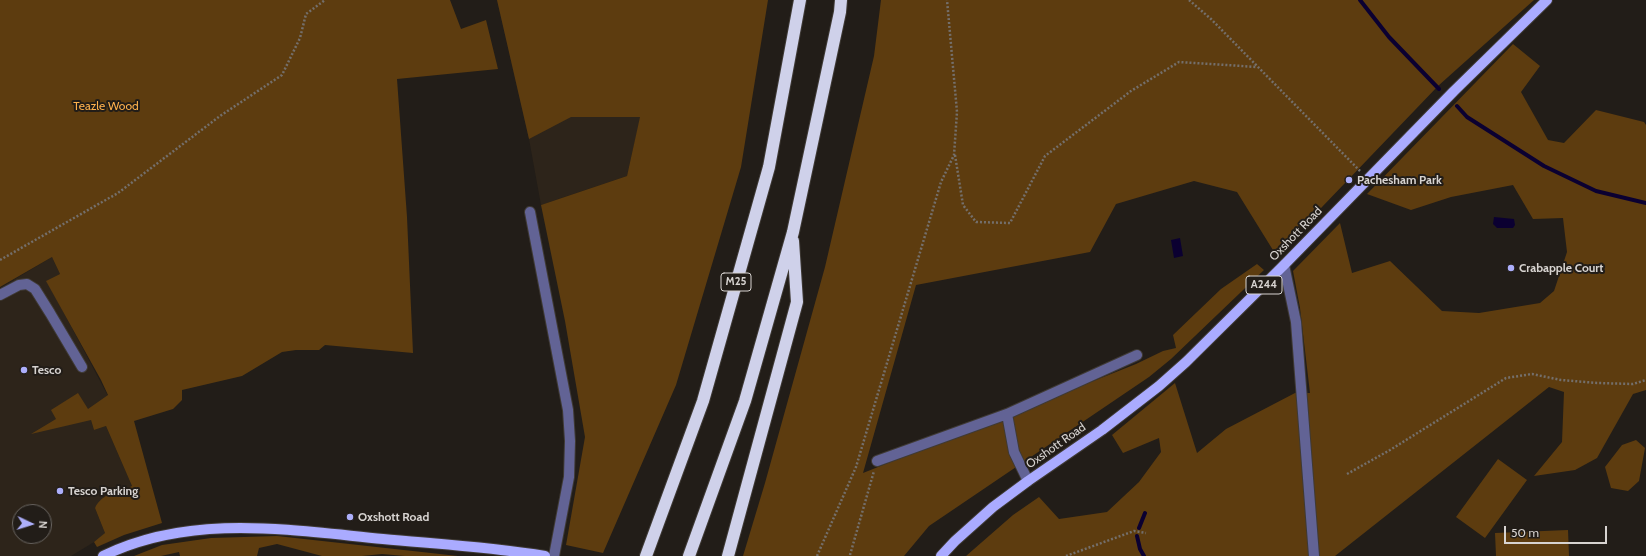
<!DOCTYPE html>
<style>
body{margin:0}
#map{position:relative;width:1646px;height:556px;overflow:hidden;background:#221d18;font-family:Cabin,sans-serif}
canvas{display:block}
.north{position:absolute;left:12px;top:504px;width:40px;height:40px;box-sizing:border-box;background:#221d18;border:1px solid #6a6662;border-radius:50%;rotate:94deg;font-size:11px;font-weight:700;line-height:16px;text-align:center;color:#d7d3d0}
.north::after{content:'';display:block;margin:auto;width:14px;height:18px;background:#adaffb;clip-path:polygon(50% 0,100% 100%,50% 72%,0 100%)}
.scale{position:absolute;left:1504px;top:526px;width:103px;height:18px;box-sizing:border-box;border:2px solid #d7d3d0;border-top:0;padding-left:5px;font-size:12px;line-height:14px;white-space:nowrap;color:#d7d3d0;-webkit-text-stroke:3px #221d18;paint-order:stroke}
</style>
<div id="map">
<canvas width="1646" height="556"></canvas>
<div class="north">N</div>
<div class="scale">50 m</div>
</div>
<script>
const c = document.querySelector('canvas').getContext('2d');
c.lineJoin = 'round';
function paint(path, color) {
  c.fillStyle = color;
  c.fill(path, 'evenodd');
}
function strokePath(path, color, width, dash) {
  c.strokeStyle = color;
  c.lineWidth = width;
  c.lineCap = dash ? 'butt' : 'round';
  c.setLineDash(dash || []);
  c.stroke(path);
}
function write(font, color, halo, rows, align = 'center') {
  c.font = font + ' Cabin,sans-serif';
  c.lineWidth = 4;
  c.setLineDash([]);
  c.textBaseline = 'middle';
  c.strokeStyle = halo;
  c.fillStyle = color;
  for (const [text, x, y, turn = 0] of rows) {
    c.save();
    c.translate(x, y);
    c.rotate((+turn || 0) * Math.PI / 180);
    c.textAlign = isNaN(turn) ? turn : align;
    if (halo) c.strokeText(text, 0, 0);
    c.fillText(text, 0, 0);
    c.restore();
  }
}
paint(new Path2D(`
 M497,0l157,59 -27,117 -86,29 -12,-66z
 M52,257l8,17 -13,7 61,115 -17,24 3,10 12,-4 26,60 -25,9 -12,13 10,25 -6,6 -28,17h-71v-268zM20,512h24v24h-24z`), '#2d241a');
paint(new Path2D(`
 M0,0h450l11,29 25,-9 12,49 -101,10 10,138 6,136 -88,-8 -6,5h-23l-14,2 -40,24 -60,14v10l-9,9 -39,12 28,102 -38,12 -27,12 -3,-5 11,-9 -10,-25c7,-15 23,-16 37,-22l-26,-60 -12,4 -3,-10 -60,14 25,-15 -5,-9 27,-17 10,16 20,-14 -7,-15 -55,-99 14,-7 -8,-17 -52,30z
 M497,0h271l-27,167 -65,218 -73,168 -37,-8 19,-108 -20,-116 -24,-116 86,-29 13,-59h-69l-42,22z
 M881,0h653l-96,86 -162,169 -39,-63 -43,-11 -78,23 -26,48 -174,33 -53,188 273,-109 27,-13 13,-3 -3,-13 48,-46 36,-25 7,6 -93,89 -22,18 -220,149 -25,30h-161l22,-73 60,-216 49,-211z
 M1513,44l27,22 -19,26 27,48 16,3 32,-33 48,12 2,3v265l-13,4 -36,64 -22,12 -41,6 28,-34 2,-50 -15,-5 -214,169h-369l47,-41 26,-18 20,22 48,-7 32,-30 22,-30 -2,-14 -36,15 -11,-18 63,-52 22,70 29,-24 69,-36h15l-10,-85 -7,-37 47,-48 12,50 38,-12 52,50 37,2 61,-10 14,-12 13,-39 -4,-34 -30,1 -20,-34 -62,12 -40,13 -44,-16z
 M1636,440l9,8 -6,33 -11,10 -17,-3 -6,-21 17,-22z
 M1498,459l29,21 -42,58 -29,-21z
 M1568,530l1,26h-73l-1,-23z
 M277,536l181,20h-53l-23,-2 -20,2h-40l-45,-12 -18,4 -2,8h-77l-1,-4 -18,4h-27l28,-11 49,-7z`), '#5d3c0f');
paint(new Path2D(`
 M1494,217l20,2 1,6 -2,3h-16l-4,-4z
 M1180,238l3,18 -9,2 -3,-18z`), '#0b0031');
strokePath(new Path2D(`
 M1360,0l29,37 50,52
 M1457,106l10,11 77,49 52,25 50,12
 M1139,528l6,-15
 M1137,536l3,13 4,7`), '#0b0031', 4);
const minor = new Path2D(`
 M530,212l38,198 2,31 -1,36 -15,79
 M1284,265l12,57 18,234
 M0,295l19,-10 8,-1 8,5 15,24 32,54
 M1007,414l7,38 14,29
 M877,461l130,-47 130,-59`);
const major = new Path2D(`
 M103,556c88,-43 186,-26 280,-17 54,5 109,8 162,17
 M941,556l14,-15 38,-34 35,-26 74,-51 57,-44 27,-24 98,-97 170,-174 93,-91`);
const highway = new Path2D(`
 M646,556l57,-155 66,-234 31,-167
 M689,556l56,-155 48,-169 47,-220 1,-12
 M728,556l69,-254 -4,-61`);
strokePath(minor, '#3f3a35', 12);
strokePath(major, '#3f3a35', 12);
strokePath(highway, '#3f3a35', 14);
strokePath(new Path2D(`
 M1189,0l22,19 149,152
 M955,155l8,50 13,17 34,1 35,-67 86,-65 48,-29 78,5
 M0,260l118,-67 102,-77 62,-41 18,-37 6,-24 19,-14
 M1347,474l43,-24 116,-72 26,-4 29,6 36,3 36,1 13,-4
 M850,555l24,-84
 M817,556l39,-89 85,-285 13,-27 3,-43 -10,-112
 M1066,556l68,-25 12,2`), '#746f6b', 2.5, [2, 2]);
strokePath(minor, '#626395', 10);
strokePath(major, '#aaabff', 10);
strokePath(highway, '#cfd1ea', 12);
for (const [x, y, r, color] of [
 [1349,180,4,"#adaffb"],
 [1511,268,4,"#adaffb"],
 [24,370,4,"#adaffb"],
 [60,491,4,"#adaffb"],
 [350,517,4,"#adaffb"]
]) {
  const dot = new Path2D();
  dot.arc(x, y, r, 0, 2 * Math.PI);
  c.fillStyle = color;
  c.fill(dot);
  strokePath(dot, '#221d18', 1.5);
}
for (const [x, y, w] of [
 [736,282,30],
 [1264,285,36]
]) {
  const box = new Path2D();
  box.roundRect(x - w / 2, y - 9, w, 18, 3);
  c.fillStyle = '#221d18';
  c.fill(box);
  strokePath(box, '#d7d3d0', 1);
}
write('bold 11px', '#d7d3d0', null, [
 ["M25",736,282],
 ["A244",1264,285]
]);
write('12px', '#fdb04c', '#221d18', [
 ["Teazle Wood",106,106]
]);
write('bold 12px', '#d7d3d0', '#221d18', [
 ["Pachesham Park",1357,180],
 ["Crabapple Court",1519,268],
 ["Tesco",32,370],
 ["Tesco Parking",68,491],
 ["Oxshott Road",358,517]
], 'left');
write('12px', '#d7d3d0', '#221d18', [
 ["Oxshott Road",1296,234,-46],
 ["Oxshott Road",1056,446,-35]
]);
</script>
